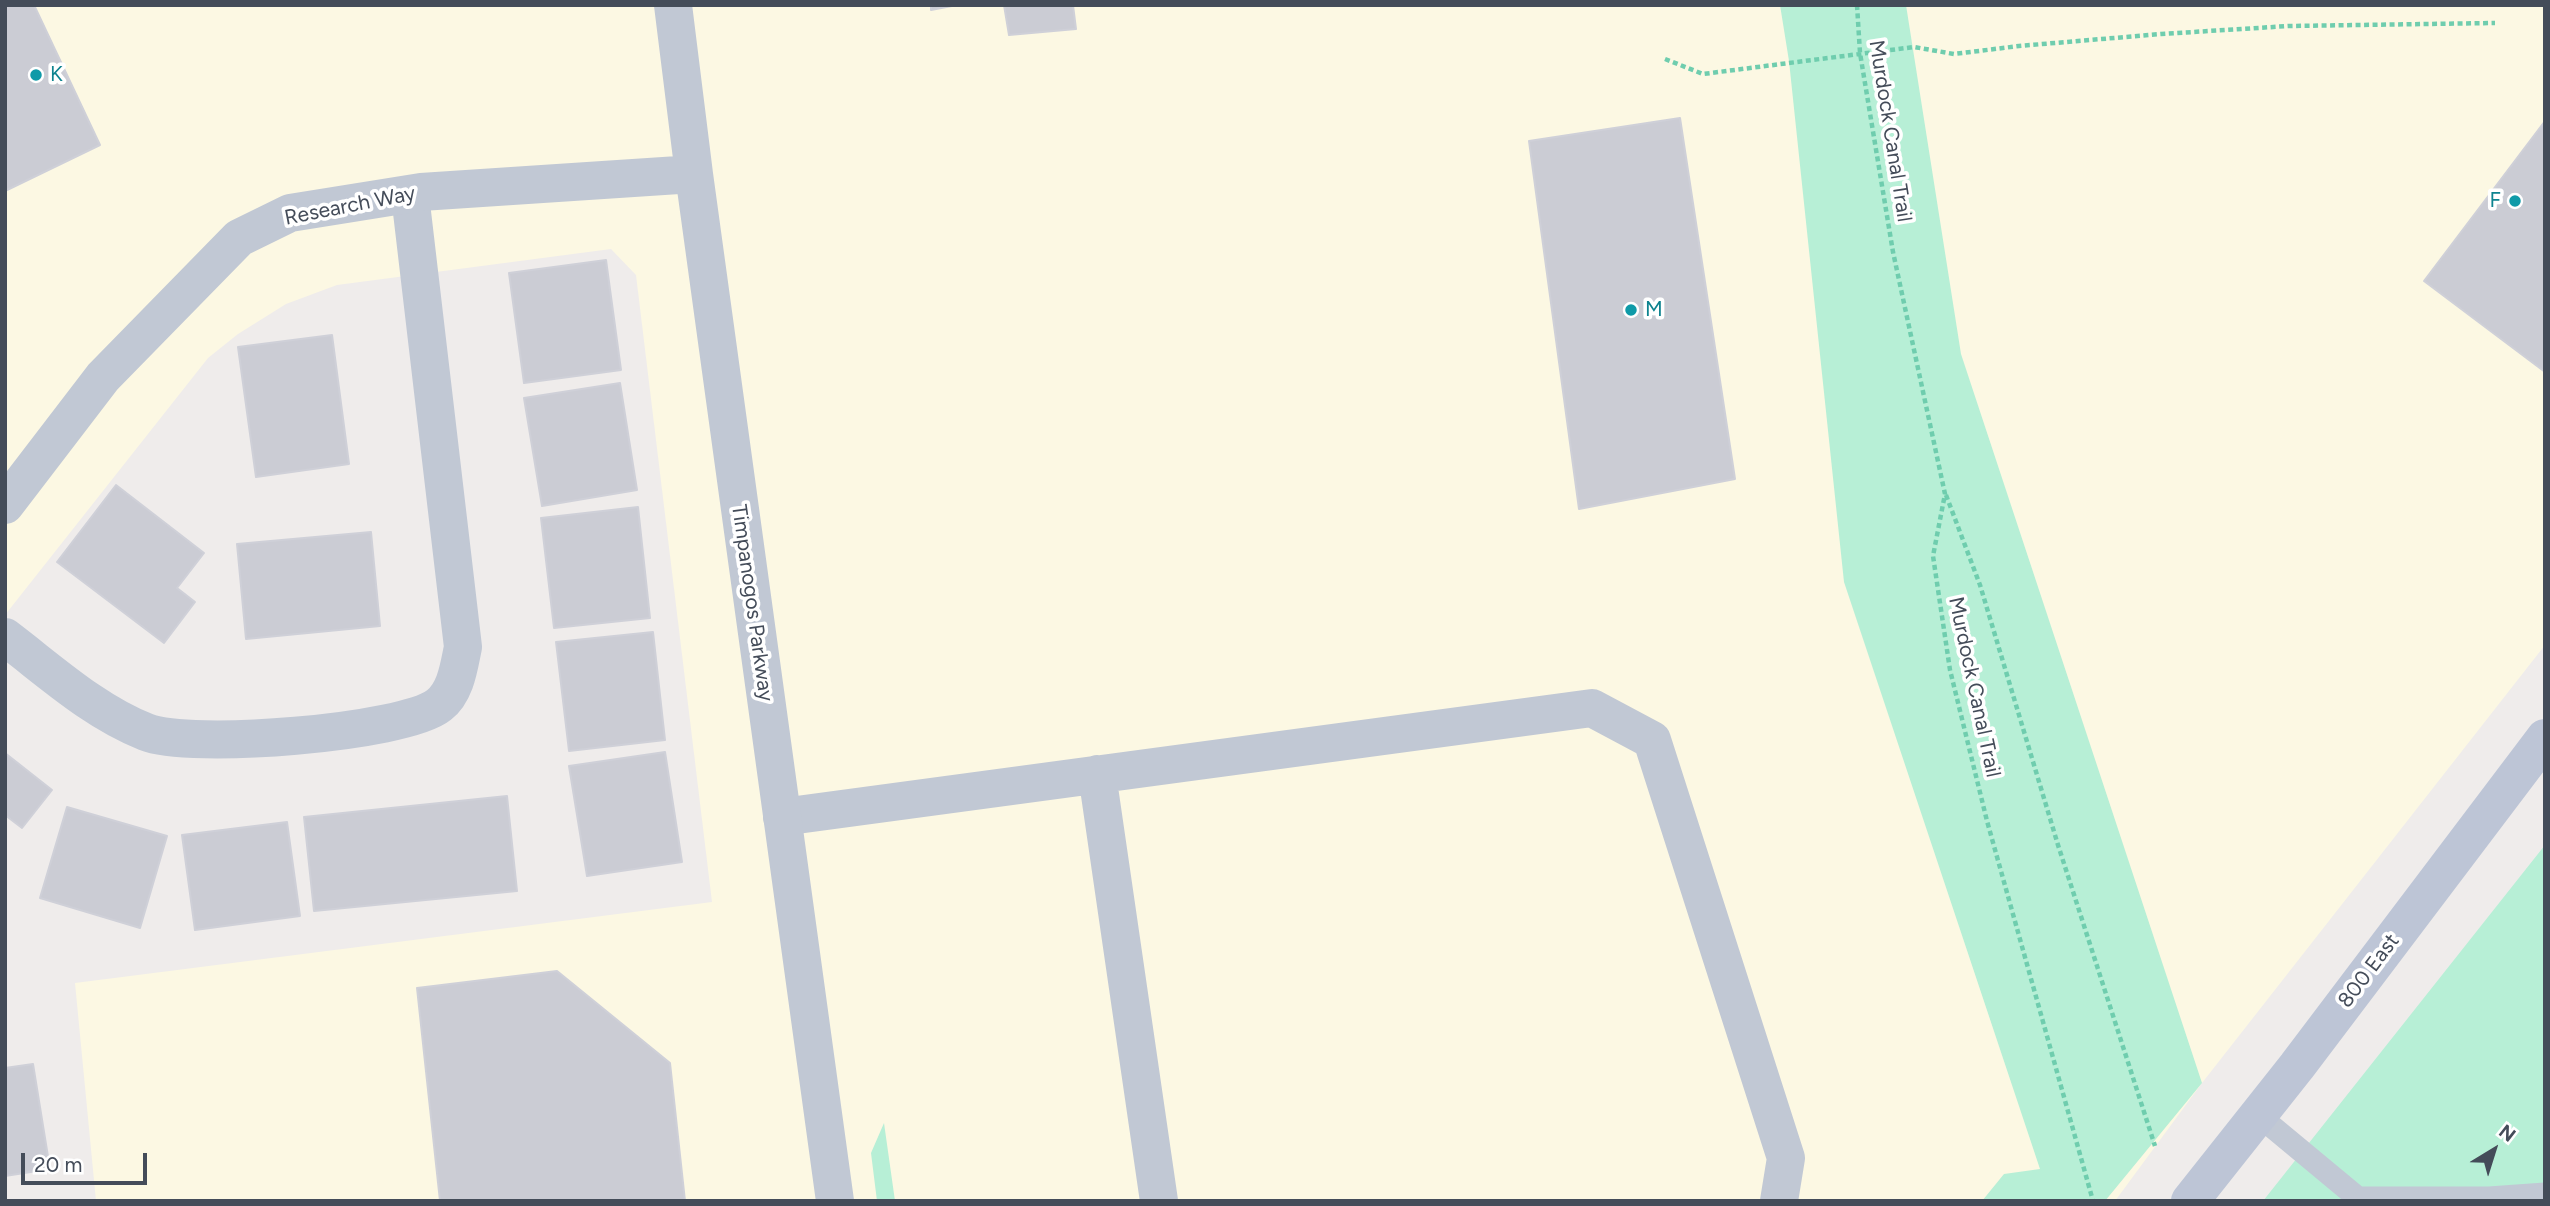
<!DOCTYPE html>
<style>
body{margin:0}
#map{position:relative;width:2550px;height:1206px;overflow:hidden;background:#efeceb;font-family:Figtree,sans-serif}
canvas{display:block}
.frame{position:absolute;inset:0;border:7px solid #444c59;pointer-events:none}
.north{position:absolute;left:2459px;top:1115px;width:70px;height:70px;-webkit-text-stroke:5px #fff;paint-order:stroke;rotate:38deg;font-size:19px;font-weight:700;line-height:28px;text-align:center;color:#444c59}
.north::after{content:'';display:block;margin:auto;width:24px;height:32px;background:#444c59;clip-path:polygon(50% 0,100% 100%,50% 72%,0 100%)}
.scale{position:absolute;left:21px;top:1153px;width:126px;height:32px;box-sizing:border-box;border:4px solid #444c59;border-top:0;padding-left:9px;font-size:21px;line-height:24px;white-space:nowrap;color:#444c59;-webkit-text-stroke:5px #fff;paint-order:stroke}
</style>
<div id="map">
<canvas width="2550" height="1206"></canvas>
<div class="frame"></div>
<div class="north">N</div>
<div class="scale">20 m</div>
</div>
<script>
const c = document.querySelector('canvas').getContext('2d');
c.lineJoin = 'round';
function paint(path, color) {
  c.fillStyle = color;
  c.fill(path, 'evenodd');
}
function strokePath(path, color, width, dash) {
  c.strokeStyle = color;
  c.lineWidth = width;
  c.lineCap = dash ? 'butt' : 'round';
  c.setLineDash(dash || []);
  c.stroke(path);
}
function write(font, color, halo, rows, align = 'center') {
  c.font = font + ' Figtree,sans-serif';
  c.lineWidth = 7;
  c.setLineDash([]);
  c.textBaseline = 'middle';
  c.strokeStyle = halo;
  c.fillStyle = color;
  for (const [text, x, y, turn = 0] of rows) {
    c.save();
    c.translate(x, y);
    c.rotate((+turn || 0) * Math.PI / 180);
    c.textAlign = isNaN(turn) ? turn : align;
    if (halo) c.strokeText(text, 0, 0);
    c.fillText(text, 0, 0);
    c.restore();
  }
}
paint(new Path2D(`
 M5,5h2540v640l-343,438 -87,118h-2019l-21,-218 637,-81 -76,-627 -25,-26 -274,36 -51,19 -48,30 -30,24 -203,257z`), '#fcf8e3');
paint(new Path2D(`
 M1780,5h126l55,349 241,729 -97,118h-123l22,-27 36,-5 -196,-587 -55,-521z
 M2545,845v356h-282z
 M884,1123l11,78h-18l-6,-48z`), '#b7efd6');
const building = new Path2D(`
 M5,5h29l66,140 -95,46z
 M931,5h26l-26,5z
 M1004,5h69l3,24 -67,6z
 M1680,118l55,361 -156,30 -50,-368z
 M2545,121v251l-121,-91z
 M606,260l15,110 -97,13 -15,-110z
 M332,335l17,129 -93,13 -18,-130z
 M620,383l17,107 -95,16 -18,-108z
 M116,485l88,68 -27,35 18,14 -31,41 -107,-81z
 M638,507l12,111 -96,10 -13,-110z
 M371,532l9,94 -134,13 -9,-95z
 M653,632l12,108 -96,11 -13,-109z
 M665,752l17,110 -95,14 -18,-110z
 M5,753l47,37 -30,38 -17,-13z
 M507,796l10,95 -203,20 -10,-94z
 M67,807l100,29 -27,92 -100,-30z
 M287,822l13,94 -105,14 -13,-95z
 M557,971l113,92 15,138h-245l-23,-213z
 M33,1064l17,105 -45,7v-108z`);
paint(building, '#cbccd4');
strokePath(building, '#cfd0d8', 2);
strokePath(new Path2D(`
 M1857,5l3,48 33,199 52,242 -12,62 17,114 37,151 106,380
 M1665,59l38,15 211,-27 40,7 65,-8 142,-12 128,-8 206,-3
 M1946,495l34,90 78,260 97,301`), '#6fcdae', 4.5, [5, 3.5]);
strokePath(new Path2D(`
 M2258,1115l100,83h131l56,-4`), '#c1c8d4', 23);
strokePath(new Path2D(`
 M5,637c45,34 88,74 141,95 43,18 258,1 293,-27 17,-13 20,-39 24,-58l-53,-452
 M1097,774l62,427
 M782,817l810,-109 60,32 134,418 -7,43`), '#c1c8d4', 38);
strokePath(new Path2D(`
 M673,5l21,169 141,1027
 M5,505l98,-128 136,-139 51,-25 131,-21 273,-18`), '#c1c8d4', 38);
strokePath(new Path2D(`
 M2190,1201l107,-135 248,-328`), '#bdc5d6', 38);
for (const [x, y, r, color] of [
 [36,75,7,"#0f9aa8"],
 [2515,201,7,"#0f9aa8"],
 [1631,310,7,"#0f9aa8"]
]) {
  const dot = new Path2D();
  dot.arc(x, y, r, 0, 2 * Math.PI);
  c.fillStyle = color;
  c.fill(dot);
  strokePath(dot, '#fff', 2.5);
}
write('21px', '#0d838f', '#fff', [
 ["K",50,75],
 ["F",2501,201,"right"],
 ["M",1645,310]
], 'left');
write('21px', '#444c59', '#fff', [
 ["Murdock Canal Trail",1890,131,81],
 ["Research Way",350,206,-11],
 ["Timpanogos Parkway",752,603,82],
 ["Murdock Canal Trail",1974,687,78],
 ["800 East",2369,971,-53]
]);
</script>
